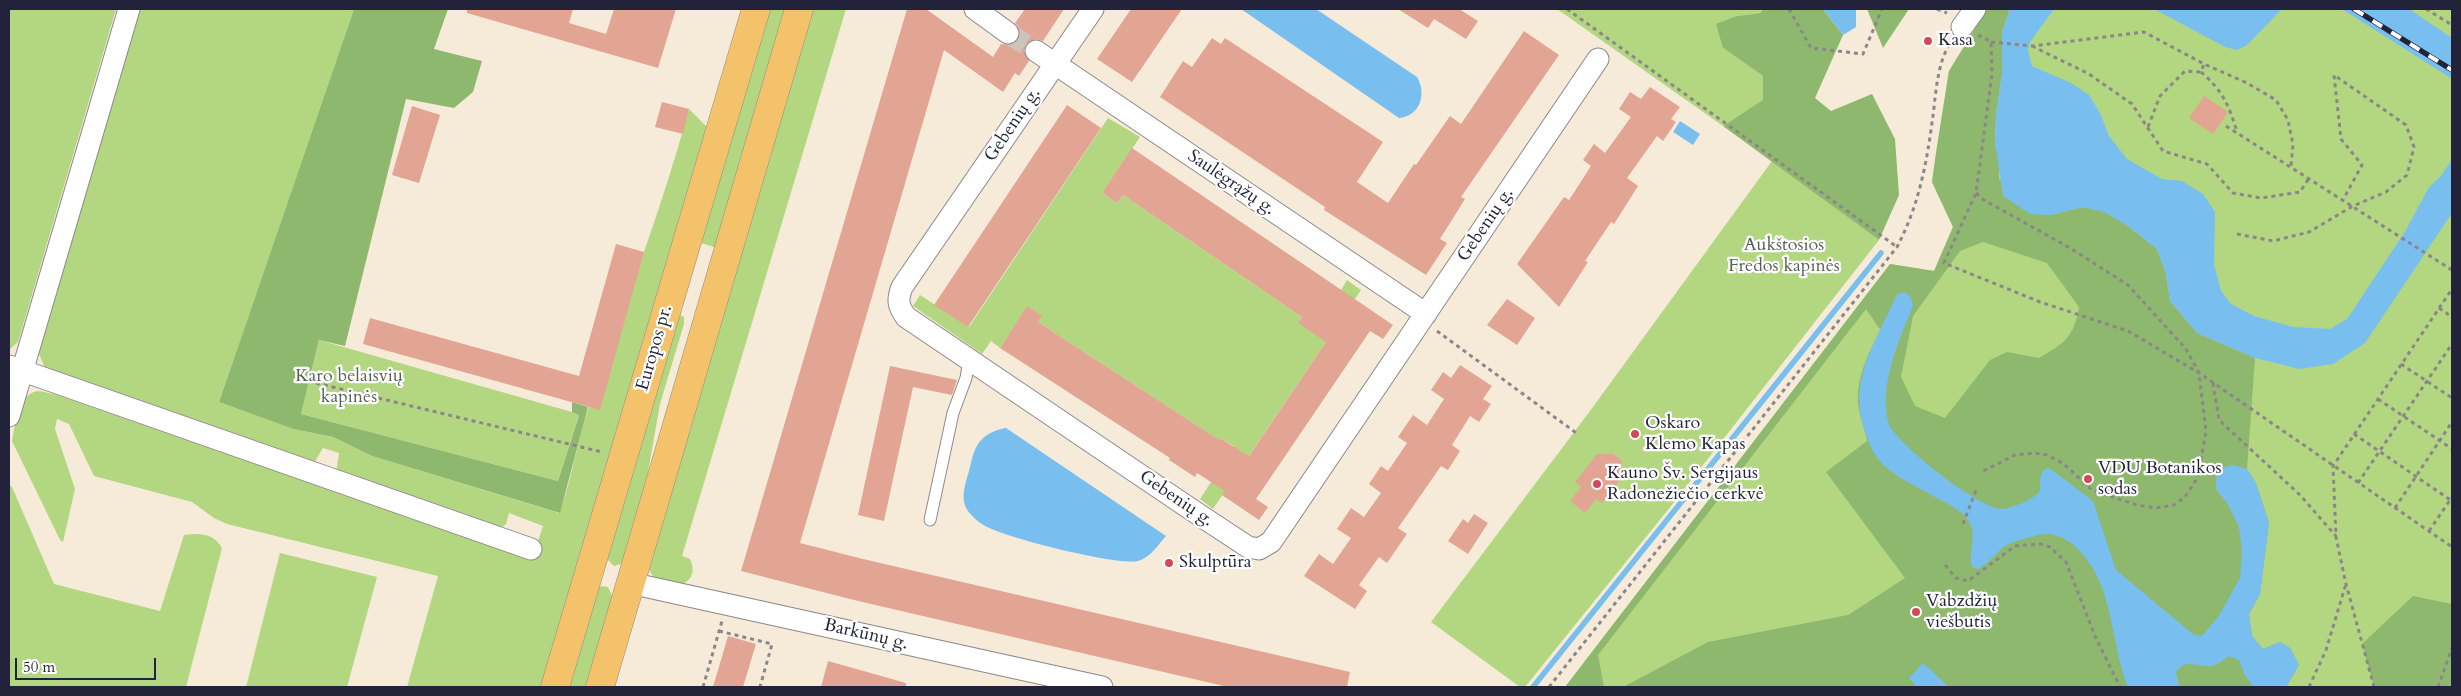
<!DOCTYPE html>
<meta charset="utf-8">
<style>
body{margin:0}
#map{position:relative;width:2461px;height:696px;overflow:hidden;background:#f6ebd9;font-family:Cardo,serif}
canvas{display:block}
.frame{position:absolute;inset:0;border:10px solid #22223b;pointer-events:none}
.scale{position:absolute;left:15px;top:658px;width:141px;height:22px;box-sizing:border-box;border:2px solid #22223b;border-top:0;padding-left:6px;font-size:15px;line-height:18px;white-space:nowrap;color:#22223b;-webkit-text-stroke:4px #fff;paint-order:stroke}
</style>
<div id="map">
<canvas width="2461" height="696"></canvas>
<div class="frame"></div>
<div class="scale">50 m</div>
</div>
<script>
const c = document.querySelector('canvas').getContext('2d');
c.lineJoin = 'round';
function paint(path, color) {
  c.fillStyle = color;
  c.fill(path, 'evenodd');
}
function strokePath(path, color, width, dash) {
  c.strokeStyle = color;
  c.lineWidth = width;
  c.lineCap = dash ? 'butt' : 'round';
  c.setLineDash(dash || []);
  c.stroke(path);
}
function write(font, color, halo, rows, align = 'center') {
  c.font = font + ' Cardo,serif';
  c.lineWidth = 4.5;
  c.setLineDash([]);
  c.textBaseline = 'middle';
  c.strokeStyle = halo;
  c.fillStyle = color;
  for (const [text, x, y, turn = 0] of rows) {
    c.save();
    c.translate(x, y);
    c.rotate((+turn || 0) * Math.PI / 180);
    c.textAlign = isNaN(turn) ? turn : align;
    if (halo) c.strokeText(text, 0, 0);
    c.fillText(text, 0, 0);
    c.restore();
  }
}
paint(new Path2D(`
 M9,9h107l-98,333 -9,8z
 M136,9h218l-135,393 74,27 40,8 39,19 187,57c14,-35 18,-74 31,-109 34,-98 72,-195 99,-295l19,19 -166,559h-135l31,-111 -211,-52 -13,-6 -22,-16 -98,-26 -25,-52 -12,-5 -2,10 20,60 -12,53 -3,-2 -48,-99c3,-15 7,-48 26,-50 5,0 12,3 16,3l478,166 11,-34 -34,-13 -3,11 -6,5 -164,-56 3,-20 -16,-5 -9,15 -269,-95 -8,-19z
 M767,9h21l-71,239 -19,-6z
 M810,9h36l-164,547 8,3c14,30 -32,37 -42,8z
 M1557,9h206l-3,4 -23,3 -14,32 40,28 1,24 -41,26z
 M1987,9h465v678h-887l325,-423 44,7 19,-44 -21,-45 4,-29 13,-82z
 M1108,118l32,19 -38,56 15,10 6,-8 179,122 -4,6 43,-33 6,-10 14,10 -148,219 -13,-10 34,-53 -14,-8 -6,9 -3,-12 -173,-113 3,-6 -14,-9 -27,41 -9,-7 -9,13 -69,-48 7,-11 49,32z
 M1772,161l107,79 -212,271 -142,176h-5l-89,-65 159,-211z
 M680,315l4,2v7l-24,80 -17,96 -19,63 -10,3 -7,-7 69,-240z
 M319,340l260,74 -21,67 -257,-67z
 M9,485l3,2 42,97 106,27 24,-76c16,-2 29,-2 38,13l-36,139h-177z
 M280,553l97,24 -30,110h-101z
 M601,586l7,1 5,11 -25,89h-22l29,-96z`), '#b3d780');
paint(new Path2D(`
 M354,9h94l-14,40 48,12 -9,31 -19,16 -48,-9 -61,247 -26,-6 -18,74 257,67 21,-66 -7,-3v-10l16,5 -28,106 -188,-57 -39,-19 -40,-8 -74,-27z
 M1763,9h60l20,26 -28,63 16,13 41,-17 23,45 4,56 -20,45 -156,-114 40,-26v-24l-40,-28 -7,-24 21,-8 23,-3z
 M1867,9h42l-26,39z
 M1987,9h23l-8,23v42l-6,40 -1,29 4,20v16l51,36 33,-8 21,4 24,15 29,23 9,25 4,27 27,32 58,25 -8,111 9,14 13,40 -9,71 -11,20 3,22 11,13 17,-7 10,6 9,17 -13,22h-663l85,-45 140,-27 57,-37 -79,-106 41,-31c-2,-10 -6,-21 -8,-31 -5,-27 8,-56 22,-79l-15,-22 -268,346 6,32h-39l325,-423 44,7 19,-44 -21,-45 4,-29 13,-82zM1983,242l64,21 32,44c-5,30 -14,36 -40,51l-32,-6 -17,8 -45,58 -30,-12 -14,-29 12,-61 47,-65z
 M2413,596l39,8v83h-78l-12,-43z`), '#8eb86e');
paint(new Path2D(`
 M1241,9h75l101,68c10,17 3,39 -18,41z
 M1823,9h33v18l-13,8z
 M2010,9h44l-24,33 -2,9 4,15 39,17 18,12 11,18 9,23 18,23 35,20 20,2 21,13 12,18 -1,52 7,27 10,13 23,12 39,11 37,2 17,-10 59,-89 23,-43 12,-11 11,-17v54l-87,130 -32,21 -34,5 -44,-11 -58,-25 -27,-32 -4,-27 -9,-25 -29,-23 -24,-14 -21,-5 -33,8 -20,-1 -27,-18 -8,-53 1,-29 6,-40v-42z
 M2154,9h128l-35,36 -10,5 -12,-3z
 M2342,9h67l43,29v41z
 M1680,121l20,13 -7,11 -20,-13z
 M1905,292l6,6 2,8c-13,31 -36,83 -24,118 7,20 93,87 114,85 12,-2 30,-9 37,-18v-13l3,-8 6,-2 44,33 23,69 78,65 8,1 16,-19 22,-39 2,-26 -3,-25 -12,-24 -11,-14v-12l5,-9 12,-3 14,4 9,14 13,40 -9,71 -11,20 3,22 11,13 17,-7 10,6 9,17 -13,22h-32l-9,-11 -6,-16 -10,-4c-6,4 -11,9 -19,10 -13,1 -24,-8 -34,6l3,15h-51c-19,-47 -13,-108 -56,-143 -8,-6 -18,-11 -28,-10 -11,2 -27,6 -37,11 -11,6 -17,18 -29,24l-6,-2c-4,-14 4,-28 -1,-41 -5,-15 -26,-23 -38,-30 -18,-11 -41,-20 -54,-36 -8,-10 -12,-22 -16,-34 -14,-50 15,-88 34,-132z
 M1005,428h1l160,108c-9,10 -15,21 -28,25 -20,5 -138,-24 -156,-37 -4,-2 -11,-9 -14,-13 -10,-14 0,-33 3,-48 5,-22 13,-30 34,-35z
 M1923,663l26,24h-32l-8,-9z`), '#78bff0');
strokePath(new Path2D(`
 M1533,687l348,-434`), '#78bff0', 5.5);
paint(new Path2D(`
 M467,9h106l-4,14 37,11 8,-25h62l-18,59 -191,-55z
 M907,9h19l67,48 8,-13 12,1 5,-5 2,-12 -5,-5 10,-14h39l-21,32 -7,-2 -10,5 -2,7 5,10 -10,15 -4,-3 -12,19 -59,-42 -144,493 63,16 487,113 -3,15h-119l-374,-87 -113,-29z
 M1131,9h51l-50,73 -35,-23z
 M1398,9h61l19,12 -12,18 -32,-20 -6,9z
 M1524,31l35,24 -98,142 4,2 -25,40 7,4 -21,32 -102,-65 1,-3 -165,-110 23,-36 9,6 20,-29 9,6 4,-6 158,104 -26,40 31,21 26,-39 2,1 34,-49 11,8z
 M1650,87l30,20 -9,12 5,3 -13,19 -6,-5 -30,42 11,8 -24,38 -3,-2 -26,39 3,1 -29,45 -42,-43 47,-67 5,3 22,-34 -8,-6 11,-16 11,9 26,-36 -12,-8 11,-17 11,7z
 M2204,96l24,16 -15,22 -24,-16z
 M662,102l27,7 -6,25 -28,-7z
 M1067,105l34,23 -133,199 -34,-22z
 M412,106l28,9 -21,68 -27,-8z
 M1132,148l261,177 -10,14 -13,-8 -114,168 12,8 -9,13 -37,-25 3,-4 -28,-18 -2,4 -26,-17 1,-2 -170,-110 27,-42 15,10 -4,6 181,118 1,-2 29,18 77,-114 -28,-19 4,-6 -179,-122 -6,8 -15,-10z
 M616,244l28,8 -44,158 -237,-66 7,-26 209,58z
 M1507,299l28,19 -18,27 -30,-20z
 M1460,365l32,21 -9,13 8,5 -12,18 -9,-6 -18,29 8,6 -12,19 -7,-4 -43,62 9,6 -20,29 -8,-6 -20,28 8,6 -12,18 -51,-33 15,-22 14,10 18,-26 -14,-9 14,-21 13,9 17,-24 -12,-9 12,-18 7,5 19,-28 -9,-6 15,-22 14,10 17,-26 -13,-9 12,-18 8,6z
 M890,366l67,14 -5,15 -39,-8 -29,134 -26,-6z
 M1597,454h16l8,6 2,16 -21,27 -6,-4 -11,14 -15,-12 11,-14 -6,-5z
 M1474,514l14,9 -20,31 -20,-13 15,-22 5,4z
 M728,636l28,8 -13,43h-30z
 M828,661l78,22v4h-85z`), '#e2a593');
strokePath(new Path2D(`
 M1008,33l28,18`), '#ccc3b9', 21, [21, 11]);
const service = new Path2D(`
 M930,520l23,-107 13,-35 3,-19`);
const minor = new Path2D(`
 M975,9l33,24
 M1093,9l-191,278c-5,13 -4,19 4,30l289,195 53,35 11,2 12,-7 327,-483
 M1962,27l13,-18
 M1036,51l390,263
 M9,366l522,183
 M9,416l120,-407
 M630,583l472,104`);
const primary = new Path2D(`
 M555,687l201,-678
 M600,687l199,-678`);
strokePath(service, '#8c868a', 13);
strokePath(minor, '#8c868a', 23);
strokePath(primary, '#8c868a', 29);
strokePath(new Path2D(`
 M1567,9l330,238
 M1789,9l22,39 52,6 19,-45
 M1937,9l10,4
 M2426,9l26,16
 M1978,35l13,7 1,32 -16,119 -32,70 96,39 88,29 71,42 253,174
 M1991,42l41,4 112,-14 60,32 43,19 29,17 12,20 5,25 -2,21
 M2032,46l57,28 43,30 31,47 44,13 26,29 28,5 39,-6 9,-14
 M2201,72c21,18 28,33 36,60
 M2226,126l226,144
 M2148,127l12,-31 25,-25 16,1 3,-8
 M1976,193l8,7 86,48 58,37 58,64 13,24 7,58 -8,46 -13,20 -11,8 -18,3 -19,-3 -45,-15 -28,-26 -17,-9 -13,-2 -19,2 -34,17
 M2237,234l36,7 36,-9 44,-26 33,-14 21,-17 7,-28 -8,-22 -72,-50 7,64 21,26 -19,35
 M2439,308l13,9
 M1437,331l142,104
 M2401,364l51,34
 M316,383l286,69
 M2213,383l6,37 81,75 36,41
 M2378,399l74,50
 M2354,434l98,67
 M2358,483l94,-139
 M2395,508l57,-86
 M1963,524l13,-34
 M2429,531l23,-34
 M1945,565l11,13 12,3 47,-35 25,-2 10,3 16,15 29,74 25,51
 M719,631l53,13 -12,43
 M703,687l19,-66
 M1549,687l348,-440c21,-40 29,-80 35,-124 4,-26 4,-59 19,-81
 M2309,687l17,-37 20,-66
 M2374,687l-28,-103 -10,-47 -3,-71 119,-177
 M2438,687l14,-39`), '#8c868a', 3, [4, 4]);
strokePath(service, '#fff', 11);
strokePath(minor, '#fff', 21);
strokePath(primary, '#f3c26a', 28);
const rail = new Path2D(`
 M2354,9l98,61`);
strokePath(rail, '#22223b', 5.5);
strokePath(rail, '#fff', 4, [11]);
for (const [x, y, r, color] of [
 [1928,41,5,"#d1495b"],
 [1635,434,5,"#d1495b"],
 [2088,479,5,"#d1495b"],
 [1597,484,5,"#d1495b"],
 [1169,563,5,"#d1495b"],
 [1916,612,5,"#d1495b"]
]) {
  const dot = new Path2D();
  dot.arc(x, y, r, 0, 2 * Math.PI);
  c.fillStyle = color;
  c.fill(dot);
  strokePath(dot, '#fff', 2);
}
write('18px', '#22223b', '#fff', [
 ["Kasa",1938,41],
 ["Oskaro",1645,424],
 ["Klemo Kapas",1645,445],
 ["VDU Botanikos",2098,469],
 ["sodas",2098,490],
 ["Kauno Šv. Sergijaus",1607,474],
 ["Radonežiečio cerkvė",1607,495],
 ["Skulptūra",1179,563],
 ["Vabzdžių",1926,602],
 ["viešbutis",1926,623]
], 'left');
write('18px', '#22223b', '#fff', [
 ["Gebenių g.",1013,125,-56],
 ["Saulėgrąžų g.",1231,183,34],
 ["Gebenių g.",1486,225,-56],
 ["Europos pr.",655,348,-74],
 ["Gebenių g.",1176,499,34],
 ["Barkūnų g.",866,635,13]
]);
write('18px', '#556153', '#fff', [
 ["Aukštosios",1784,246],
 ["Fredos kapinės",1784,267],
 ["Karo belaisvių",349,377],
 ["kapinės",349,398]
]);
</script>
